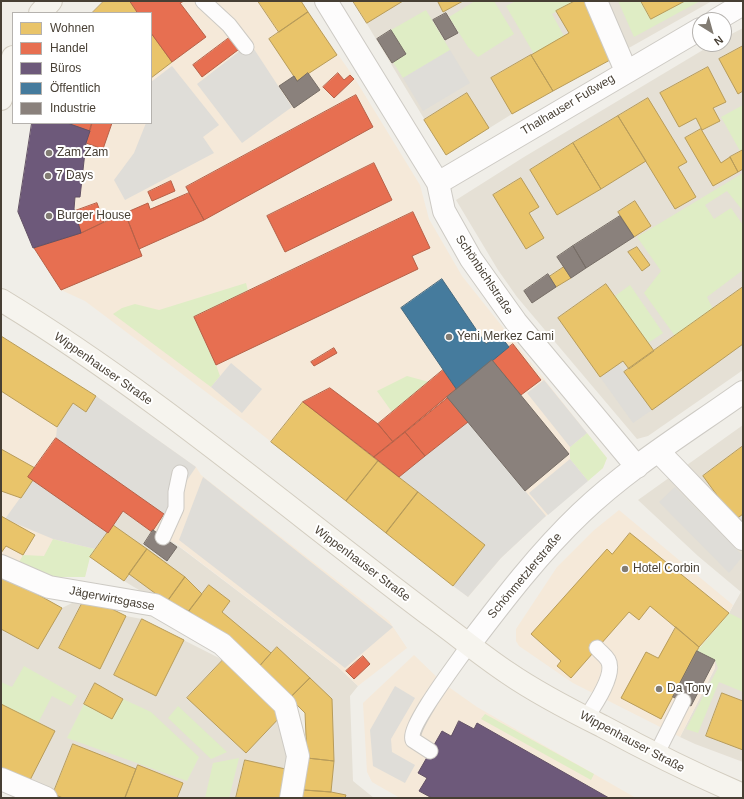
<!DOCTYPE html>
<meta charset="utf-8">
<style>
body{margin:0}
#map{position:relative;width:744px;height:799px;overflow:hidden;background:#f0eee8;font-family:Helvetica,sans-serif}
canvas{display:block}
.frame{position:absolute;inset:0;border:2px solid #473f34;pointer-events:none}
.legend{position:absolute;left:12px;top:12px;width:140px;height:112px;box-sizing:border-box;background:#fff;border:1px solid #b5b2ae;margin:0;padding:5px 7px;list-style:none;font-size:12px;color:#473f34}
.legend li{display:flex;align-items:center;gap:8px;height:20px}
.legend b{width:20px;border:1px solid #b5b2ae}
.north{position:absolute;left:692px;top:12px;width:40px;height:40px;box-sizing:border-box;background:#fff;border:1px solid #b5b2ae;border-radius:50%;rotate:143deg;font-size:11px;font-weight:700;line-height:16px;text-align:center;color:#473f34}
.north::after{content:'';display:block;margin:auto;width:14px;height:18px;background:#827c73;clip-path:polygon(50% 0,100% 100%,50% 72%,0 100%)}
</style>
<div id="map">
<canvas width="744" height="799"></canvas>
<div class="frame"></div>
<ul class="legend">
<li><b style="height:11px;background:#e9c46a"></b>Wohnen</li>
<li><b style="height:11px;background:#e76f51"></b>Handel</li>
<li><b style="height:11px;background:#6d597a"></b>Büros</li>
<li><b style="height:11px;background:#457b9d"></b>Öffentlich</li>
<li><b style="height:11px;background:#8a817c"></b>Industrie</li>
</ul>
<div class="north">N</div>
</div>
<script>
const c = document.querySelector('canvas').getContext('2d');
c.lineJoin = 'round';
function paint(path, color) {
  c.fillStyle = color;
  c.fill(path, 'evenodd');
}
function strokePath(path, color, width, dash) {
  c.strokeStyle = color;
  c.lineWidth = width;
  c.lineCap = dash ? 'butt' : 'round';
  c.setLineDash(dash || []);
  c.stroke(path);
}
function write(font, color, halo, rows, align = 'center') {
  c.font = font + ' Helvetica,sans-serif';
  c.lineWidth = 4;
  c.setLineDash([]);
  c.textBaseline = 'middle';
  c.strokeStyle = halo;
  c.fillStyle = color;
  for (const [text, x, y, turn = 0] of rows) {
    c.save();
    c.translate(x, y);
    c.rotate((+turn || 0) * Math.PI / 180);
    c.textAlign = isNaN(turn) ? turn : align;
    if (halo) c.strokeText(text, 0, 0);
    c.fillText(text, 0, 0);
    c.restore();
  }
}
paint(new Path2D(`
 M353,1h359l-200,113 -66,41z
 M743,28v342l-95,66 -11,3 -120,-142 -19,-27 -42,-70 68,-43 189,-113h11v-6z
 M743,425v337l-48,-18 -15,-7 35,-69 -18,-17 32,-38 12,-21 -43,-36 -60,-56z
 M123,511l29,21 17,7 169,128 20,19 -8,10 3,85 21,17h-72l5,-40 -2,-45 -95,-85 -21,-17 -22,-9h-8l-35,-21 -34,-24z
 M1,574l61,34 24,-12 40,20 16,3 81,41 59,55 12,28 -6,55h-239l-48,-23z`), '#e5e0d5');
paint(new Path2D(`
 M104,1h197l54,78 65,106 9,34 33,57 145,182 -4,10 -57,48 -45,42 -33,39 -222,-175 -161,-121 -24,-11 -27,-42h-1l-15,-36 14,-89h119v-110h-59z
 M1,336l95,60 100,71 5,8 188,146 18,27 -49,38 -20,-19 -163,-124 -23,-11 -29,-21 -33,46 -5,20 -84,-16z
 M619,510l114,95 -4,8 -32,38 18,9v8l-35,69 -107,-54 -54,-37 -3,-5v-12l41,-62 36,-36z
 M414,655l29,28 34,24 159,91h-236l-28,-16 -5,-10 -4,-69z`), '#f5e9d9');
paint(new Path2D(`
 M475,1h19l20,33 -36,23 -10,-10 -19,-30z
 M516,1h59l-23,13 12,22 -30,18 -28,-48z
 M618,1h23l10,18 34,-18h15l-66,36z
 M426,10l24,40 -47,28 -10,-16 13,-8 -15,-24z
 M743,105v45l-3,1 -19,-34z
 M743,173v38l-16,-20 -22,14 9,14 17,-11 12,17v45l-36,27 6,12 -38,27 -31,-43 17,-22 -24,-34z
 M246,283l2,8 -54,26 22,48 4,11 -9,11 -98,-73 9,-6 13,-4 24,6z
 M630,285l33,48 -15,10 -33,-47z
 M407,376l22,6 -37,30 -15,-21z
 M587,433l20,25 -4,10 -15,13 -18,-22v-12z
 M53,539l42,10 -5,8 -5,20h-33l-35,-11 6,-11 21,1z
 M729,613l14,7v72l-24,-10 -21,51 -12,-4 32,-61 -3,-8 -18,-9z
 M24,666l53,30 -6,10 -19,-10 -14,27 -37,-19v-22l11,5z
 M123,699l28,13 48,45 -12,24 -120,-43 17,-34 28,15z
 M178,706l49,46 -16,7 -43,-41z
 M485,714l109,60 -3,6 -110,-61z
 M239,758l-10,40h-24l8,-35z`), '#dfedc5');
paint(new Path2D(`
 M250,43l42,64 -50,36 -45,-59z
 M450,50l20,33 -47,28 -20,-33z
 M172,66l47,59 -16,12 11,16 -89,47 -11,-20 20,-27 12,-30h5v-41z
 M231,363l31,26 -20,24 -31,-26z
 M618,364l34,46 -19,13 -33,-46z
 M544,380l43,53 -17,14 -43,-54z
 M96,396l100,71 -32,47 -108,-76 1,-11 16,-24 13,8z
 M468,422l78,94 -45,42 -33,39 -15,-11 32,-41 -86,-68z
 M570,459l18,22 -40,34 -19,-22z
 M203,477l190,150 -48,41 -166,-128z
 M33,480l75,53 -13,16 -42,-10 -48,-20z
 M675,487l68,69 -14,17 -70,-71z
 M395,686l20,12 -24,41 1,13 23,13 -10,18 -32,-17 -3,-36z`), '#dfddd8');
const homes = new Path2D(`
 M104,1h26l8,12h-46z
 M258,1h43l7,11 -29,20z
 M353,1h50l-36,22z
 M441,1h22l-20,11 -5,-10z
 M575,1h12l23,59 -57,31 -22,-36 38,-22 -13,-22z
 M641,1h44l-34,18z
 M308,12l29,43 -40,26 -28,-42z
 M151,33l21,29 -21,16z
 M743,46v45l-5,3 -19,-35z
 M531,55l22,36 -41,23 -21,-36z
 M708,67l18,35 -13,6 7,13 -18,9 -6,-12 -17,9 -19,-34z
 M467,93l22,35 -43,27 -22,-35z
 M648,98l39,64 -9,5 18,30 -21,12 -57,-93z
 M618,116l28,45 -45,28 -28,-46z
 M701,129l20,34 9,-6 8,15 -25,14 -28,-48z
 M573,143l28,46 -44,26 -27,-45z
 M743,150v19l-5,3 -8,-15z
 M521,178l18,29 -10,6 15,25 -18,11 -33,-54z
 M635,201l16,25 -17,11 -16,-25z
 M637,247l13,18 -8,6 -14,-19z
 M564,267l7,11 -15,9 -7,-10z
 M606,284l48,67 -25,18 -6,-8 -23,16 -42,-59z
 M743,287v57l-91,66 -28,-38z
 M1,336l95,60 -10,16 -13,-9 -16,24 -56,-36z
 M303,402l75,59 -32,40 -75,-59z
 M743,446v68l-8,6 -32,-44z
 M1,449l34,19 -7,9 5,3 -12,18 -20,-7z
 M378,461l40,31 -32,41 -40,-32z
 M418,492l67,53 -32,41 -67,-53z
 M1,516l34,19 -12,20 -17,-9 -5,7z
 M113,525l34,24 -23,32 -34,-24z
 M630,533l99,80 -30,34 -49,-41 -11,14 -10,-8 -58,66 -14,-12 4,-5 -30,-27 76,-85 5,5z
 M147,549l38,28 -18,25 -38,-28z
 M1,574l61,34 -24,41 -37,-20z
 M185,577l17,17 -13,17 -22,-9z
 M209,585l21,16 -8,11 49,41 -13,15 -69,-57z
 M86,596l40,20 -26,53 -41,-21z
 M142,619l42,21 -28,56 -42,-21z
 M676,627l23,20 -38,72 -40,-21 25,-46 12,6z
 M277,647l33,31 -20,20 -32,-30z
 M223,660l59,55 -36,38 -59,-55z
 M310,678l22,21 2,62 -27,-3 -2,-45 -15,-15z
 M95,683l28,16 -11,20 -28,-15z
 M722,693l21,8v49l-37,-14z
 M1,704l54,27 -27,53 -27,-14z
 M73,744l63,25 -11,29h-62l-10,-4z
 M307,758l27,3 -3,31 -27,-2z
 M245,760l45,10 -7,28h-47z
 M138,765l45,18 -6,15h-52z
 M304,790l27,2 15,3 -1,3h-43z`);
paint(homes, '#e9c46a');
strokePath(homes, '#b89c5a', 1);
const shops = new Path2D(`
 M130,1h54l-4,2 26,34 -34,25 -21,-29v-20h-13z
 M229,38l9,12 -36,27 -9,-12z
 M338,73l6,7 6,-5 4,4 -20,19 -11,-11z
 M356,95l17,32 -169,93 -18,-33z
 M67,123h25l-2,8z
 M92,123h20l-9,26 -17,-6z
 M374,163l18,37 -107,52 -18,-36z
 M171,181l4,10 -23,10 -4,-9z
 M189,193l15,27 -65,29 -14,-36 23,-10 2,6z
 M97,203l7,19 -23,11 -6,-22z
 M413,212l17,36 -18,8 6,13 -202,96 -22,-48z
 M125,213l17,43 -81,34 -27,-42 47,-15z
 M513,344l28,36 -20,15 -29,-35z
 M334,348l3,5 -23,13 -3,-4z
 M443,370l14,20 -64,52 -15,-18z
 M330,388l48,36 15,18 -19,15 -71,-55z
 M447,397l21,25 -43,34 -20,-24z
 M405,432l20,24 -26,21 -25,-20z
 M56,438l108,76 -12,18 -29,-21 -15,22 -80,-56z
 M363,656l7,8 -16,15 -8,-8z`);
paint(shops, '#e76f51');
strokePath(shops, '#b76148', 1);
const offices = new Path2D(`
 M32,123h35l23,8 -4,12 -6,54h-5l-1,12 7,24 -48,15 -15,-36z
 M459,721l15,8 3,-6 132,75h-177l-13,-7 8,-13 -9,-5 24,-42 9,5z`);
paint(offices, '#6d597a');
strokePath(offices, '#625165', 1);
const public = new Path2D(`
 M442,279l44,65 13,-10 10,13 -52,43 -56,-82z`);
paint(public, '#457b9d');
strokePath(public, '#46697e', 1);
const industry = new Path2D(`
 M446,13l12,20 -13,7 -12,-20z
 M391,30l15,24 -14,9 -15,-24z
 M308,73l12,17 -26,18 -15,-22 15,-10 3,5z
 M620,216l14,21 -48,31 -13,-22z
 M573,246l13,22 -15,10 -14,-21z
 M548,274l8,13 -24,16 -8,-12z
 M492,360l77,94 -44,37 -78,-94z
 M153,530l24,17 -10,14 -23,-17z
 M697,651l18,9 -24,46 -18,-9z`);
paint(industry, '#8a817c');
strokePath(industry, '#766d66', 1);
const lane = new Path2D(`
 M203,1l26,24 17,22
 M163,537l13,-29v-16l4,-19
 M586,718c8,-12 30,-44 22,-58 -3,-5 -8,-8 -11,-12
 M430,751l-17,-11c-6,-13 46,-80 56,-95
 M656,755l27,-54`);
const street = new Path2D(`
 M326,1l112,182 6,28 27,48 45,63 121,145
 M596,1l30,70
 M716,20l27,-16
 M438,183l262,-154
 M659,452l84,87
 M1,566l48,21 106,18 67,39 63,61 13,51 -7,42
 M469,645c35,-46 70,-92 112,-132 48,-46 107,-82 162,-121
 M1,779l45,19`);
const secondary = new Path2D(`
 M40,13l11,-12
 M1,99l12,-42
 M1,300c155,94 293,214 438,322 23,17 45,35 69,51 29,20 62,37 94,53 46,25 92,48 141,69`);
strokePath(lane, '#cdcac4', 17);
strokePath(street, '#cdcac4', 24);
strokePath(secondary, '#d2ccbf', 24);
strokePath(lane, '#fdfcfc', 15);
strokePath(street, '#fdfcfc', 22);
strokePath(secondary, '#f6f4ee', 22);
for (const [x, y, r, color] of [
 [49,153,4,"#827c73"],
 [48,176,4,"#827c73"],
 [49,216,4,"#827c73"],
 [449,337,4,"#827c73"],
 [625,569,4,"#827c73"],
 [659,689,4,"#827c73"]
]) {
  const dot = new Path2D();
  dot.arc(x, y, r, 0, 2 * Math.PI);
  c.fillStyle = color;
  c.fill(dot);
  strokePath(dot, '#fff', 1.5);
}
write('12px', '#473f34', '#fff', [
 ["Thalhauser Fußweg",568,105,-31],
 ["Schönbichlstraße",484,275,56],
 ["Wippenhauser Straße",103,369,35],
 ["Wippenhauser Straße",362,564,37],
 ["Schönmetzlerstraße",525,576,-50],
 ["Jägerwirtsgasse",112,599,11],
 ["Wippenhauser Straße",632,742,28]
]);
write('12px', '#473f34', '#fff', [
 ["Zam Zam",57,153],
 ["7 Days",56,176],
 ["Burger House",57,216],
 ["Yeni Merkez Cami",457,337],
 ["Hotel Corbin",633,569],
 ["Da Tony",667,689]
], 'left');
</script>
